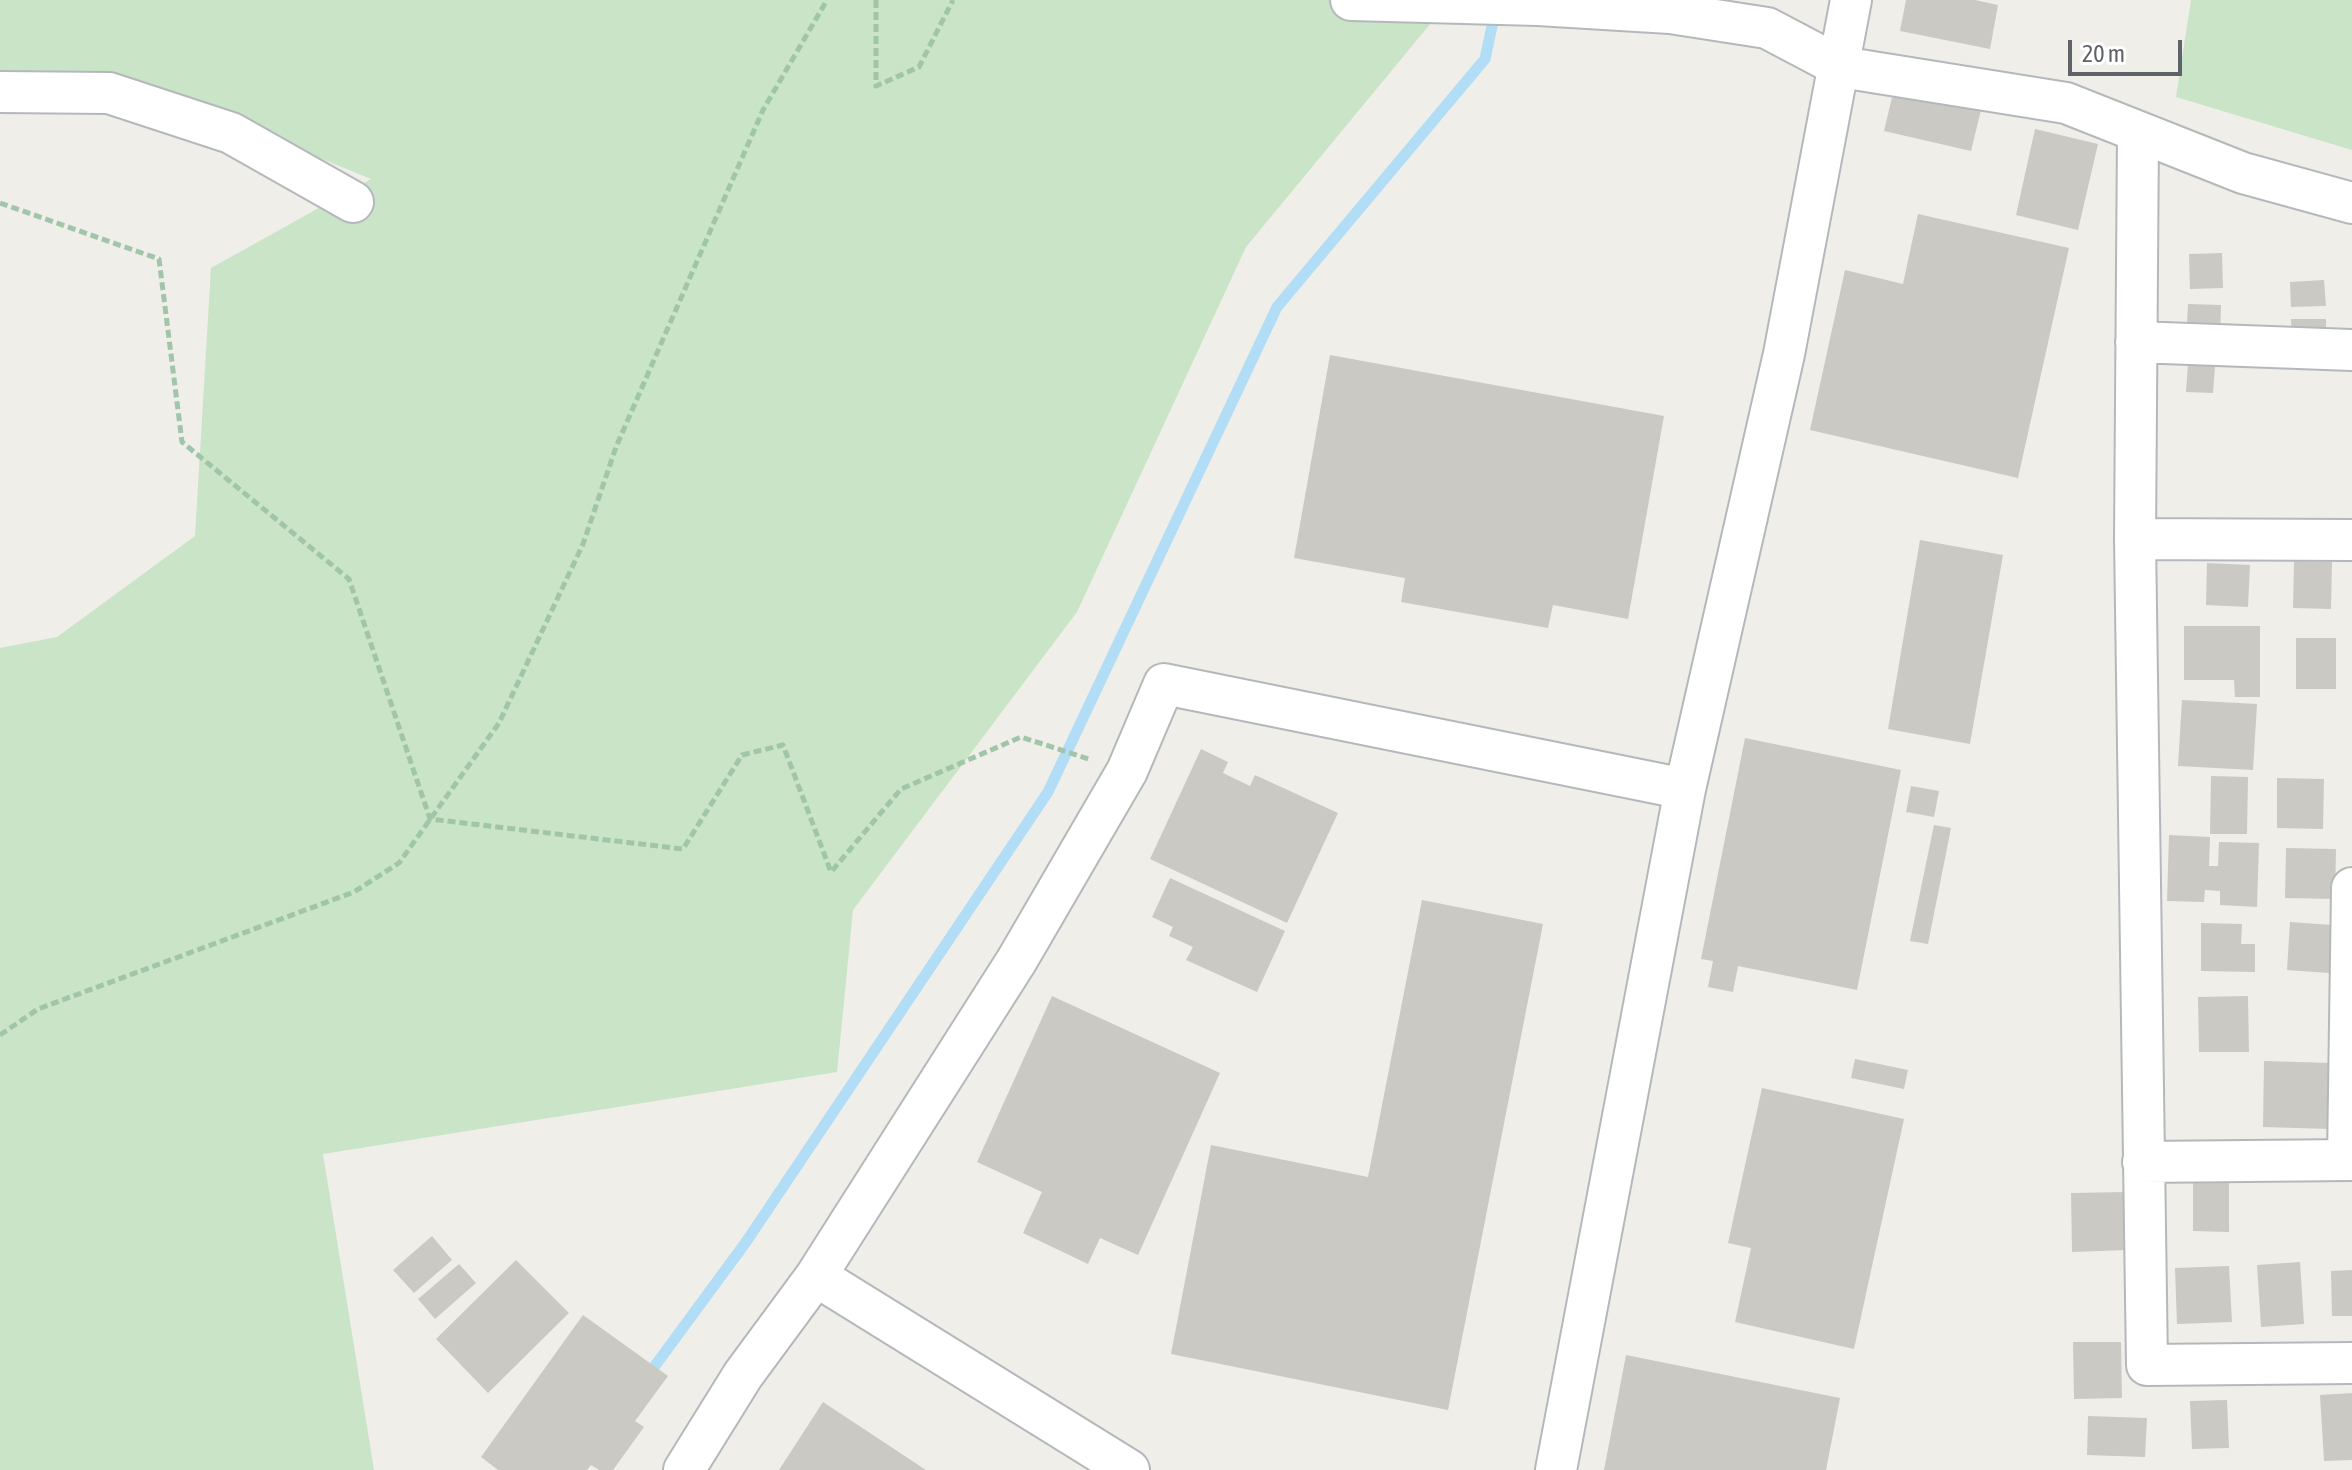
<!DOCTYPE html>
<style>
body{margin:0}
#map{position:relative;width:2352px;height:1470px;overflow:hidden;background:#f0eee8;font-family:"Asap Condensed",sans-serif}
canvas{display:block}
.scale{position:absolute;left:2068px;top:40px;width:114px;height:36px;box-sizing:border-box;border:4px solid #5f6367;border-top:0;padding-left:10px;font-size:24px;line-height:28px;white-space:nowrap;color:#5f6367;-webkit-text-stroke:6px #fff;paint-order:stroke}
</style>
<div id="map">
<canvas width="2352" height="1470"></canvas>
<div class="scale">20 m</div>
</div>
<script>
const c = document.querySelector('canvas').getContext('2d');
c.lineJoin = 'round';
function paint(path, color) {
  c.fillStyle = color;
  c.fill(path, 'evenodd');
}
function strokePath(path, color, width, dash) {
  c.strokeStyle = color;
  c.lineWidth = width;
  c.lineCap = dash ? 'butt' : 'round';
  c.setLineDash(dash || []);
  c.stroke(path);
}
paint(new Path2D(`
 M0,0h1450l-204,247 -169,365 -224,298 -16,162 -514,82 51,316h-374v-822l57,-11 138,-101 16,-268 160,-89 -230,-94 -141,-15z
 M2191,0h161v150l-176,-53z`), '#c9e4c7');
strokePath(new Path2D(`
 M646,1378l100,-136 302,-450 229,-485 208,-248 10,-47`), '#b1ddf7', 11);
paint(new Path2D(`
 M1906,0h69l23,5 -8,44 -90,-18z
 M1894,89l87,21 -10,41 -87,-20z
 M2035,129l63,15 -20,86 -62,-15z
 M1918,214l151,34 -51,230 -208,-48 35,-160 58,14z
 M2222,253l1,35 -33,1 -1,-35z
 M2324,280l2,26 -35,1 -1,-25z
 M2188,304l33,1 -1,37 -34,-1z
 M2291,319h35v34h-34z
 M1330,355l334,61 -36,203 -75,-14 -5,23 -147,-26 4,-24 -111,-20z
 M2188,364l27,2 -2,27 -27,-1z
 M1920,540l83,15 -33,189 -82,-15z
 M2294,561l38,1 -1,47 -38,-1z
 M2207,563l43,2 -2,42 -42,-2z
 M2184,626h76v71h-25l-1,-17h-50z
 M2296,638h40v51h-40z
 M2182,700l75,4 -4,66 -75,-4z
 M1745,738l156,32 -44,220 -119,-24 -5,26 -25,-5 5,-26 -12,-2z
 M1201,749l27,13 -5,11 27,13 5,-11 83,38 -51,110 -137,-64z
 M2211,776l37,1 -1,57h-37z
 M2277,778l47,1 -1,50 -46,-1z
 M1911,786l28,5 -5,26 -28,-5z
 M1934,825l17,3 -23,116 -18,-3z
 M2169,835l41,2 -1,29h9l1,-24 40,1 -2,64 -37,-2v-14l-15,-1 -1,12 -37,-1z
 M2286,848l50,1 -1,50 -50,-1z
 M1170,878l115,53 -28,61 -71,-32 7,-13 -24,-11 4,-9 -21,-10z
 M1422,900l121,24 -95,486 -277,-56 40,-209 157,32z
 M2290,922l42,3 -3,48 -42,-3z
 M2201,923l41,1 -1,20h14v28l-54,-1z
 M1052,996l168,77 -82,182 -38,-17 -12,26 -65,-31 19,-41 -65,-30z
 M2248,996l1,56h-50l-1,-55z
 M1855,1059l53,11 -4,19 -53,-11z
 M2264,1061l67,2 -1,66 -67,-2z
 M1762,1088l142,31 -50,230 -119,-27 16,-74 -23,-5z
 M2193,1177h36v55l-36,-1z
 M2126,1192l1,58 -55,2 -1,-59z
 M432,1236l20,24 -38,33 -21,-23z
 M516,1260l53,53 -81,80 -52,-54z
 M2300,1262l4,62 -43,3 -4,-62z
 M459,1264l17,19 -41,36 -17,-20z
 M2229,1266l3,56 -55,2 -2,-56z
 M2352,1270v46h-20l-1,-45z
 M583,1315l85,61 -33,45 9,6 -31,43h-14l-8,-5 -4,5h-89l-17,-13z
 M2073,1342h48l1,56 -48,1z
 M1626,1355l214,43 -14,72h-222z
 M2352,1393v67l-28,1 -4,-66z
 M2227,1400l2,48 -37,1 -2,-48z
 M823,1402l103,68h-147z
 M2088,1416l59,2 -2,39 -58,-2z`), '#cbc9c4');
const minor = new Path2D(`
 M1351,0l187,5 132,8 97,15 74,39 225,36 177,70 109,30
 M0,92l109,1 122,40 122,69
 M2138,133l-3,406 12,826 205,-2
 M2136,342l216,8
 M2135,539l217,1
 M2348,1160l4,-272
 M2143,1162l209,-2
 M816,1276l313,194
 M684,1470l59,-95 73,-99 201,-316 110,-189 37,-87 521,105
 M1556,1470l129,-681 99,-435 67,-354`);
strokePath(minor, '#b5b8bb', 44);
strokePath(new Path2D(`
 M876,0v86l43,-19 34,-67
 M0,203l159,56 23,183 167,137 81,240 253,30 59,-94 41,-10 48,127 70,-83 120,-52 71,23
 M0,1035l38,-26 316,-117 45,-29 100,-140 84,-179 33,-97 147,-337 64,-110`), '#a1c5a9', 5, [8, 4]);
strokePath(minor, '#fff', 40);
</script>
